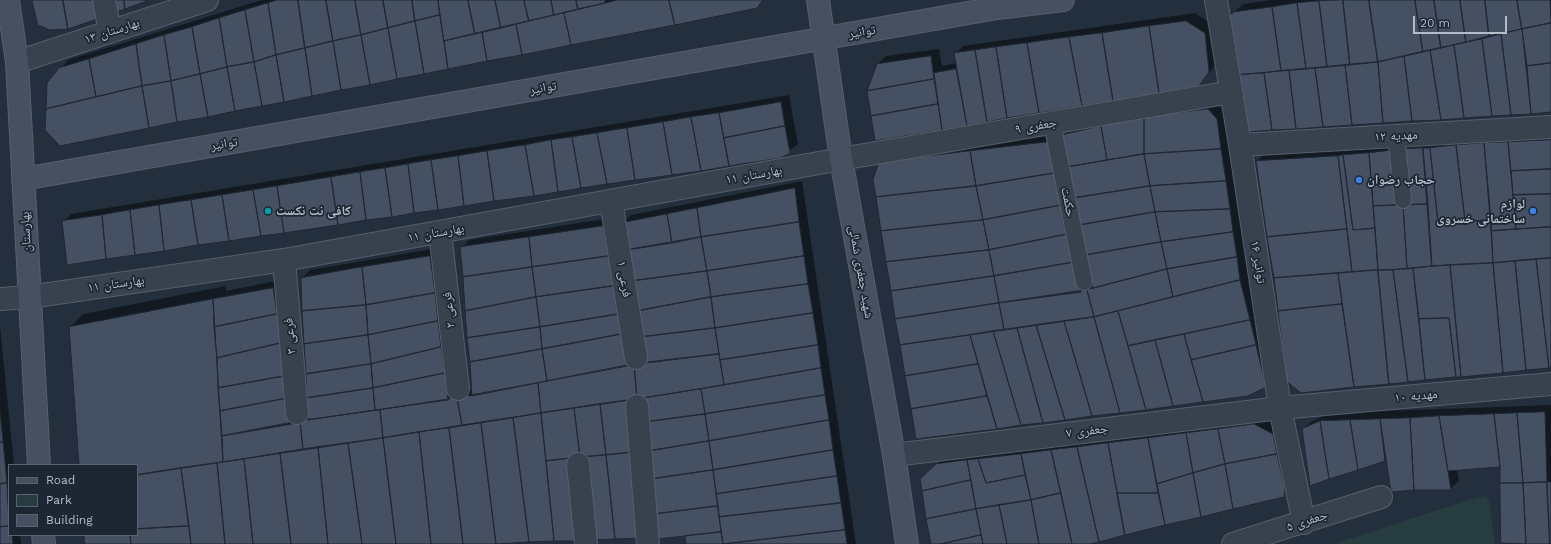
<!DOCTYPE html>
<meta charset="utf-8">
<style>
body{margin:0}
#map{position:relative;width:1551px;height:544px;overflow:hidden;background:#242f3e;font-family:"Work Sans",sans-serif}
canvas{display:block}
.legend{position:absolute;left:8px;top:464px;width:130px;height:72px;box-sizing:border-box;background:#1d2633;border:1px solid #59626f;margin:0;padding:5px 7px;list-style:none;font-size:12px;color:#b4bcc9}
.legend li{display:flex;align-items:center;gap:8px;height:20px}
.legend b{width:20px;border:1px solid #59626f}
.scale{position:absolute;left:1413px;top:16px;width:94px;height:18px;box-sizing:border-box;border:2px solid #b4bcc9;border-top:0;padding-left:5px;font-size:12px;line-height:14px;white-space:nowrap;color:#b4bcc9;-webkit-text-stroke:3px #1d2633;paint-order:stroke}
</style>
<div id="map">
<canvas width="1551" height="544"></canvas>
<ul class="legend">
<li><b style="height:5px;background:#465061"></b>Road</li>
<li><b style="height:11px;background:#263c3f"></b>Park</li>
<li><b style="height:11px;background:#455162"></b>Building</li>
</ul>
<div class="scale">20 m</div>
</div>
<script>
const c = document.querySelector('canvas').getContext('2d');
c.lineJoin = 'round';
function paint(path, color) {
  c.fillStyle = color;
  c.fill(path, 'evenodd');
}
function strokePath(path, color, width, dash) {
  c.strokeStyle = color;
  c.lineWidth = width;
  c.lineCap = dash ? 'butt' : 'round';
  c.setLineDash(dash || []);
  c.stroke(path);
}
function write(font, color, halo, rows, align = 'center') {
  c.font = font + ' "Work Sans","Noto Naskh Arabic",sans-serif';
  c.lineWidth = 3.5;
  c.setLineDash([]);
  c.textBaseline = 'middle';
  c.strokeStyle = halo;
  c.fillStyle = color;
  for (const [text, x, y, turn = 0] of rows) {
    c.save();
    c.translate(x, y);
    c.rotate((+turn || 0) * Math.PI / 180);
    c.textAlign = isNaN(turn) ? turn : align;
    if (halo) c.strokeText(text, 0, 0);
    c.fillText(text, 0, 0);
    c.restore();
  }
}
paint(new Path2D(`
 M1485,496l4,4 6,44h-162l142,-46z`), '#263c3f');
paint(new Path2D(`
 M262,0h501l-7,7 -696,138 -14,-15 2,-46 20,-24z
 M1272,0h279v111l-301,20 -23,-112 16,-15z
 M1195,13l18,12 4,38 -18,22 -323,55 2,-76 8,-8 53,-7 3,17 14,-3 -1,-9 8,-8z
 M789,95l9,49 -17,13 -714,107 -4,-42 8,-8z
 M1217,101l7,10 24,160 26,107 -27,17 -330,43 -43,-258 14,-26 168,-19 33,149 4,-1 -30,-147 8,-8z
 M1551,133v234l-250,25 -26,-114 -18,-117 8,-8 138,-11v7l8,-7z
 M802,181l54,363h-169l-1,-9 -28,3 -13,-141 -6,1 -58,142 -111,4h-384l-1,-9h52v-70h-57l-10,-138 13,-13 143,-28v5l55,-11 18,136 10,-2 -7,-136 8,-8 128,-22 18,145 17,-3 -12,-142 8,-8 142,-22 12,5 8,-8z
 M0,326l14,139h-5v70h11l1,9h-21z
 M1551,405v139l-50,-78 -44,3 2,12 -9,8h-36l-23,2 -5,-31 -75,24 -8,-54 8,-8 18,-9z
 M1263,417l18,9 11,61 -8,9 -199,48h-153l-11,-64 24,-24z`), '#0007');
const building = new Path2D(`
 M32,0h31l5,29 -18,1 -12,-5z
 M63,0h37l3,17 -35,12z
 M107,0h17l1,9 -15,5z
 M124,0h23v1l-22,8z
 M277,0h21l7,48 -29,7 -8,-52z
 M298,0h28l7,41 -28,7z
 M326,0h29l6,35 -28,6z
 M355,0h28l5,28 -27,7z
 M383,0h29l3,21 -27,7z
 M412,0h26l2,15 -25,6z
 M438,0h30l7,34 -31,7z
 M468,0h27l6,28 -26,6z
 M495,0h29l5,21 -28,7z
 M524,0h27l3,15 -25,6z
 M551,0h25l2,9 -24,6z
 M576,0h29v3l-27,6z
 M618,0h51l6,25 -104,20 -7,-32z
 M669,0h94l-6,8 -82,17z
 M1343,0l7,65 -23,2 -8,-66z
 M1343,0h26l9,62 -28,3z
 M1369,0h46l8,52 -45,10z
 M1415,0h19l7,48 -18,4z
 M1434,0h26l6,42 -25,6z
 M1460,0h25l4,36 -23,6z
 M1485,0h32l5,29 -33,7z
 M1517,0h33l1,23 -29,6z
 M1319,1l8,66 -21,2 -9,-66z
 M268,3l8,52 -22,7 -9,-52z
 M1297,3l9,66 -25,2 -9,-64z
 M1272,7l9,64 -44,4 -11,-57 8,-6z
 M245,10l9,52 -27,5 -8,-49z
 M564,13l7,32 -49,10 -6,-31z
 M440,15l8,54 -24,5 -9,-53z
 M219,18l8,49 -27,7 -8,-47z
 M415,21l9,53 -27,5 -9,-51z
 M1186,21l19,12 4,39 -10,14 -40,7 -10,-67z
 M1551,23v40l-24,3 -5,-37z
 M516,24l6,31 -35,6 -5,-29z
 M1149,26l10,67 -46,8 -11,-68z
 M192,27l8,47 -29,7 -7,-46z
 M388,28l9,51 -27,6 -9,-50z
 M1522,29l9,85 -20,1 -10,-81z
 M482,32l5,29 -39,8 -4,-28z
 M1102,33l11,68 -31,5 -13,-69z
 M1501,34l10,81 -19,1 -10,-77z
 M164,35l7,46 -29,5 -6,-42z
 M361,35l9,50 -29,5 -8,-49z
 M1069,37l13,69 -43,7 -12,-70z
 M1482,39l10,77 -28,2 -10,-73z
 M333,41l8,49 -29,6 -7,-48z
 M1027,43l12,70 -32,5 -11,-71z
 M136,44l6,42 -46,11 -7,-38z
 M1454,45l10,73 -23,2 -11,-70z
 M996,47l11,71 -20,4 -12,-72z
 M305,48l7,48 -28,6 -8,-47z
 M975,50l12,72 -20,4 -13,-73z
 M1430,50l11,70 -29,1 -8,-65z
 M276,55l8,47 -22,4 -8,-44z
 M931,56l3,23 -67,12 10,-27z
 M1404,56l8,65 -29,2 -5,-61z
 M89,59l7,38 -50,12 1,-26 12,-15z
 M254,62l8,44 -27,5 -8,-44z
 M1378,62l5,61 -31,2 -7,-60z
 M1551,63v49l-20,2 -4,-48z
 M1345,65l7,60 -29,2 -8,-59z
 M227,67l8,44 -27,6 -8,-43z
 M1315,68l8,59 -27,2 -7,-59z
 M956,69l11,57 -25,4 -8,-57z
 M1289,70l7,59 -24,1 -8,-57z
 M1264,73l8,57 -23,2 -12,-57z
 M200,74l8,43 -31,5 -6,-41z
 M934,79l4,25 -67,12 -4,-25z
 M171,81l6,41 -28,6 -7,-42z
 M142,86l7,42 -89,18 -15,-16 1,-21z
 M781,102l4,24 -61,12 -5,-25z
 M938,104l4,26 -67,11 -4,-25z
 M1208,109l9,10 4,30 -77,5v-37z
 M719,113l10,53 -28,5 -10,-54z
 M691,117l10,54 -29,4 -9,-53z
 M1144,117v37l-37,6 -6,-34z
 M663,122l9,53 -37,5 -8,-52z
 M785,126l5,27 -9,5 -52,8 -5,-28z
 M1101,126l6,34 -39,7 -6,-32z
 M627,128l8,52 -28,4 -10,-51z
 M597,133l10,51 -26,4 -9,-51z
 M572,137l9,51 -23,4 -7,-52z
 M551,140l7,52 -24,4 -9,-51z
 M1551,140v29l-40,2 -3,-29z
 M1048,142l7,31 -79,13 -6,-35z
 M1508,142l8,87 -25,2 -7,-88z
 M1484,143l7,77 -26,1 -9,-76z
 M525,145l9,51 -40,5 -7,-50z
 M1456,145l9,76 -27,2 -8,-75z
 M1423,148h7l8,75 53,-3 2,43 -61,3z
 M1423,148l5,56 -21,1 -5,-56z
 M1221,149l5,32 -76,5 -6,-32z
 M1395,150l4,55 -26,1 -4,-53z
 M487,151l7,50 -30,5 -6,-50z
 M970,151l6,35 -100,11 -3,-17 6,-18z
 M1369,153l6,75 -22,2 -10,-75z
 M1144,154l6,32 -76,12 -6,-31z
 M1343,155l10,75 22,-2 3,42 -26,2 -14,-116z
 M458,156l6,50 -26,4 -7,-50z
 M1338,156l9,73 -80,8 -11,-76z
 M431,160l7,50 -24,3 -6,-49z
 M408,164l6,49 -22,4 -7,-49z
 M385,168l7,49 -26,3 -6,-48z
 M1551,169v25l-38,1 -2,-24z
 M360,172l6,48 -28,5 -7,-48z
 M1055,173l7,32 -79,15 -7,-34z
 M331,177l7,48 -54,8 -7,-47z
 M1226,181l4,28 -75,3 -5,-26z
 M277,186l7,47 -23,3 -8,-46z
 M976,186l7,34 -102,11 -5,-34z
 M1150,186l5,26 -75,13 -6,-27z
 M795,188l4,34 -98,15 -4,-29z
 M253,190l8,46 -32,5 -7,-46z
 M1551,194v33l-35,2 -3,-34z
 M222,195l7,46 -31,4 -7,-45z
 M191,200l7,45 -34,6 -5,-46z
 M1428,204l4,62 -25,3 -4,-64z
 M159,205l5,46 -29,4 -5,-45z
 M1062,205l6,29 -79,16 -6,-30z
 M1403,205l4,64 -29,1 -5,-64z
 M697,208l4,29 -29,6 -5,-29z
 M1230,209l3,23 -72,10 -6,-30z
 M130,210l5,45 -29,4 -4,-44z
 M1155,212l6,30 -75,13 -6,-30z
 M667,214l5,29 -45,7 -5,-27z
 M102,215l4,44 -39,6 -5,-44z
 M983,220l6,30 -103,12 -5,-31z
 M799,222l5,34 -97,15 -6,-34z
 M603,226l6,30 -77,11 -3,-30z
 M1551,227v31l-58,5 -2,-32z
 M1347,229l5,43 -78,6 -7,-41z
 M1233,232l4,25 -70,12 -6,-27z
 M1068,234l7,28 -81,14 -5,-26z
 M529,237l3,30 -69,10 -3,-30z
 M701,237l6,34 -75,10 -5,-31z
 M1161,242l6,27 -74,19 -7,-33z
 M989,250l5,26 -103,15 -5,-29z
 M430,256l5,37 -69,12 -4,-38z
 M609,256l4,30 -77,11 -4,-30z
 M804,256l4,28 -97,13 -4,-26z
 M1237,257l3,23 -67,17 -6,-28z
 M1551,258v110h-2l-13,-109z
 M1536,259l13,109 -23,2 -11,-109z
 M1515,261l11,109 -23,3 -10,-110z
 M1075,262l6,30 -82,11 -5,-27z
 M1493,263l10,110 -42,4 -11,-112z
 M1450,265l11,112h-5l-7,-59 -30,1 -6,-51z
 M362,267l4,38 -64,6 -1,-33z
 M532,267l4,30 -71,14 -2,-34z
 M1413,268l12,112 -17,2 -15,-112z
 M1167,269l6,28 -79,20 -7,-27z
 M1378,270l11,114 -35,3 -16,-114z
 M1378,270h15l15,112 -19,2z
 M707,271l4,26 -74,14 -5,-30z
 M1338,273l4,31 -64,7 -4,-33z
 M994,276l5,27 -104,16 -4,-28z
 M1240,280l10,40 -122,26 -10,-35z
 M808,284l5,29 -98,15 -4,-31z
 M613,286l6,28 -79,13 -4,-30z
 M273,288l4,26 -63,13 -1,-28z
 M1087,290l7,27 -90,13 -5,-27z
 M435,293l3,28 -70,14 -2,-30z
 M536,297l4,30 -73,11 -2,-27z
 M711,297l4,31 -74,9 -4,-26z
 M213,299l10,163 -86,13v-10h-58l-10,-138z
 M999,303l5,27 -104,15 -5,-26z
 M1342,304l12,83 -53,6 -15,-12 -8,-70z
 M366,305l2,30 -64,9 -2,-33z
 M1118,311l10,35 18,64 -26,3 -26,-96z
 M813,313l5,32 -98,15 -5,-32z
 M277,314l4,29 -64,15 -3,-31z
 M619,314l3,20 -80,15 -2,-22z
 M1094,317l26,96 -28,3 -28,-95z
 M1449,318l7,59 -31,3 -6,-61z
 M1250,320l6,25 -65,15 -7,-26z
 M438,321l3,26 -70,17 -3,-29z
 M1064,321l28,95 -27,4 -29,-95z
 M1036,325l29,95 -22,3 -26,-95z
 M540,327l2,22 -72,13 -3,-24z
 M715,328l4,26 -73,9 -5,-26z
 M1017,328l26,95 -22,2 -28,-94z
 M993,331l28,94 -24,4 -27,-94z
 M622,334l5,32 -80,15 -5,-32z
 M1184,334l19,68 -30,4 -18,-66z
 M368,335l3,29 -65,10 -2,-30z
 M970,335l8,29 -73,12 -5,-31z
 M1155,340l18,66 -27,4 -18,-64z
 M281,343l4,33 -67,12 -1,-30z
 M818,345l3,23 -97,17 -4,-25z
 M1256,345l10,42 -18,9 -45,6 -12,-42z
 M441,347l4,26 -72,15 -2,-24z
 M542,349l5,32 -75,15 -2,-34z
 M719,354l5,31 -87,14 -3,-35z
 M371,364l2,24 -66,10 -1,-24z
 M634,364l3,35 -96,14 -3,-30z
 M978,364l9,32 -76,13 -6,-33z
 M821,368l4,27 -120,19 -4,-25z
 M445,373l3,27 -73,10 -2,-22z
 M285,376l3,22 -68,13 -2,-23z
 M538,383l3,30 -79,12 -5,-27z
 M373,388l2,22 -67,10 -1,-22z
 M701,389l4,25 -59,8 -2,-24z
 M825,395l4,25 -120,21 -4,-27z
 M987,396l10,33 -81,10 -5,-30z
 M288,398l4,26 -70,12 -2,-25z
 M457,398l5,27 -79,13 -3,-28z
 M630,400l5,52 -29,3 -6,-51z
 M600,404l6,51 -26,2 -6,-49z
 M574,408l6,49 -34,4 -5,-48z
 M0,410l3,32h-3z
 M380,410l3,28 -80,12 -3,-29z
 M1545,412l2,70 -24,1 -6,-70z
 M541,413l13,128 -25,1 -16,-124z
 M1517,413l6,70h-23v-16l-6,-53z
 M705,414l4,27 -60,10 -3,-29z
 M1494,414l6,53 -52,4 -9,-55z
 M1439,416l12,74h-37l-4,-72z
 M513,418l16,124 -33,2 -15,-121z
 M1410,418l4,72 -23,2 -11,-73z
 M1380,419l5,42 -27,9 -8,-50z
 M829,420l4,30 -120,20 -4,-29z
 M1350,420l8,50 -29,9 -9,-58z
 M300,421l3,29 -80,12 -1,-26z
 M1320,421l9,58 -19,7 -8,-57z
 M481,423l15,121h-33l-14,-116z
 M1254,424l19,10 4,20 -52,10 -7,-35z
 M449,428l14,116h-32l-12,-112z
 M1218,429l7,35 -32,9 -7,-40z
 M419,432l12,112h-35l-13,-106z
 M1186,433l7,40 -36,11 -9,-46z
 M383,438l13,106h-34l-14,-101z
 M1148,438l10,55h-41l-9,-50z
 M709,441l4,29 -61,9 -3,-28z
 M0,442h3l4,41 -7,1z
 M348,443l14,101h-34l-10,-97z
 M1108,443l17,92 -26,7 -22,-95z
 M318,447l10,97h-37l-11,-91z
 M1077,447l22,95 -10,2h-17l-21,-94z
 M833,450l4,26 -121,18 -3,-24z
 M1051,450l10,43 -30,7 -10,-46z
 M635,452l7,86 -27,1 -9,-84z
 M280,453l11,91h-38l-9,-85z
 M1021,454l4,21 -39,8 -8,-24z
 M1277,454l8,35 -1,8 -51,12 -8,-45z
 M606,455l9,84 -23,1 -9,-83z
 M574,458l8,83h-28l-8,-80z
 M244,459l9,85h-28l-8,-81z
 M978,459l8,24 39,-8 6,25 -55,9 -9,-49z
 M967,460l4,20 -49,11 -2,-12 16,-15z
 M217,463l8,81h-34l-10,-76z
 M1225,464l8,45 -32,8 -8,-44z
 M181,468l8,58 -52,3v-54z
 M713,470l5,36 -63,8 -3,-35z
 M1193,473l8,44 -36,8 -8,-41z
 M837,476l4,27 -122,14 -3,-23z
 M971,480l5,29 -50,10 -4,-28z
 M1547,482h4v62h-1z
 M1547,482l3,62h-24l-3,-61z
 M7,483l2,43 -9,1v-43z
 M1500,483h23l3,61 -25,-1z
 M1061,493l11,51h-33l-8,-44z
 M1117,493h41l7,32 -40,10z
 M1031,500l8,44h-32l-8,-39z
 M841,503l4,27 -122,14 -4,-27z
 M999,505l8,39h-24l-7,-35z
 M718,506l3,26 -64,7 -2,-25z
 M976,509l5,26 -40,9h-10l-5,-25z
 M9,526v9h3l1,9h-13v-17z
 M189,526l2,18h-60l-1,-9h7v-6z
 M845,530l2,14h-124z
 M721,532l2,12h-37l-1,-8z
 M84,535h46l1,9h-46z
 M981,535l2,9h-42z`);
paint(building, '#455162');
strokePath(building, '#1f2835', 1);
const lane = new Path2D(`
 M1052,123l32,159
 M1396,136l7,64`);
const street = new Path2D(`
 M104,0l6,32
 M1216,0l24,145 40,263 24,115
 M17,62l190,-62
 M1240,145l311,-18
 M611,201l25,157
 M440,232l18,157
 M284,260l13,153
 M0,299l29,-2 255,-37 557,-101 390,-67
 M637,406l11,138
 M894,455l386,-47 271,-24
 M578,464l8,80
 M1233,544l148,-47`);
const secondary = new Path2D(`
 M8,0l9,62 22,403
 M818,0l23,159 53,296 13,89
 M23,179l974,-171 66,-8
 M43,535l1,9`);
strokePath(lane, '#565f6c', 18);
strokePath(street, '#565f6c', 24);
strokePath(secondary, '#565f6c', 24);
strokePath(lane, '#38414e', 16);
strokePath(street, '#38414e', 22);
strokePath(secondary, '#465061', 22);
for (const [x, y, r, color] of [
 [1359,180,4,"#3f7fe0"],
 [268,211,4,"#0f9aa8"],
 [1533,211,4,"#3f7fe0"]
]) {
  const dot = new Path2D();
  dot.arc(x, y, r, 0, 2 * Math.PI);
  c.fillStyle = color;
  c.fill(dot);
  strokePath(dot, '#1d2633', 1.5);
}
write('13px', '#b4bcc9', '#1d2633', [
 ["بهارستان ۱۳",112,31,-18],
 ["توانیر",862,32,-10],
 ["توانیر",543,88,-10],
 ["جعفری ۹",1036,126,-10],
 ["مهدیه ۱۲",1396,136,-3],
 ["توانیر",224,144,-10],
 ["بهارستان ۱۱",754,175,-10],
 ["حکمت",1068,202,79],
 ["بهارستان",26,232,-93],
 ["بهارستان ۱۱",436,233,-10],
 ["توانیر ۱۶",1258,262,81],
 ["شهید جعفری شمالی",861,272,80],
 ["فرعی ۱",624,279,81],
 ["بهارستان ۱۱",116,284,-8],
 ["فرعی ۲",449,310,-96],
 ["فرعی ۳",290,336,-95],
 ["مهدیه ۱۰",1416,396,-5],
 ["جعفری ۷",1087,431,-7],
 ["جعفری ۵",1307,521,-18]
]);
write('bold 13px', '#b4bcc9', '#1d2633', [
 ["حجاب رضوان",1367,180],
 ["لوازم",1525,204,"right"],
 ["ساختمانی خسروی",1525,219,"right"],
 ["کافی نت نکست",276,211]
], 'left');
</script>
